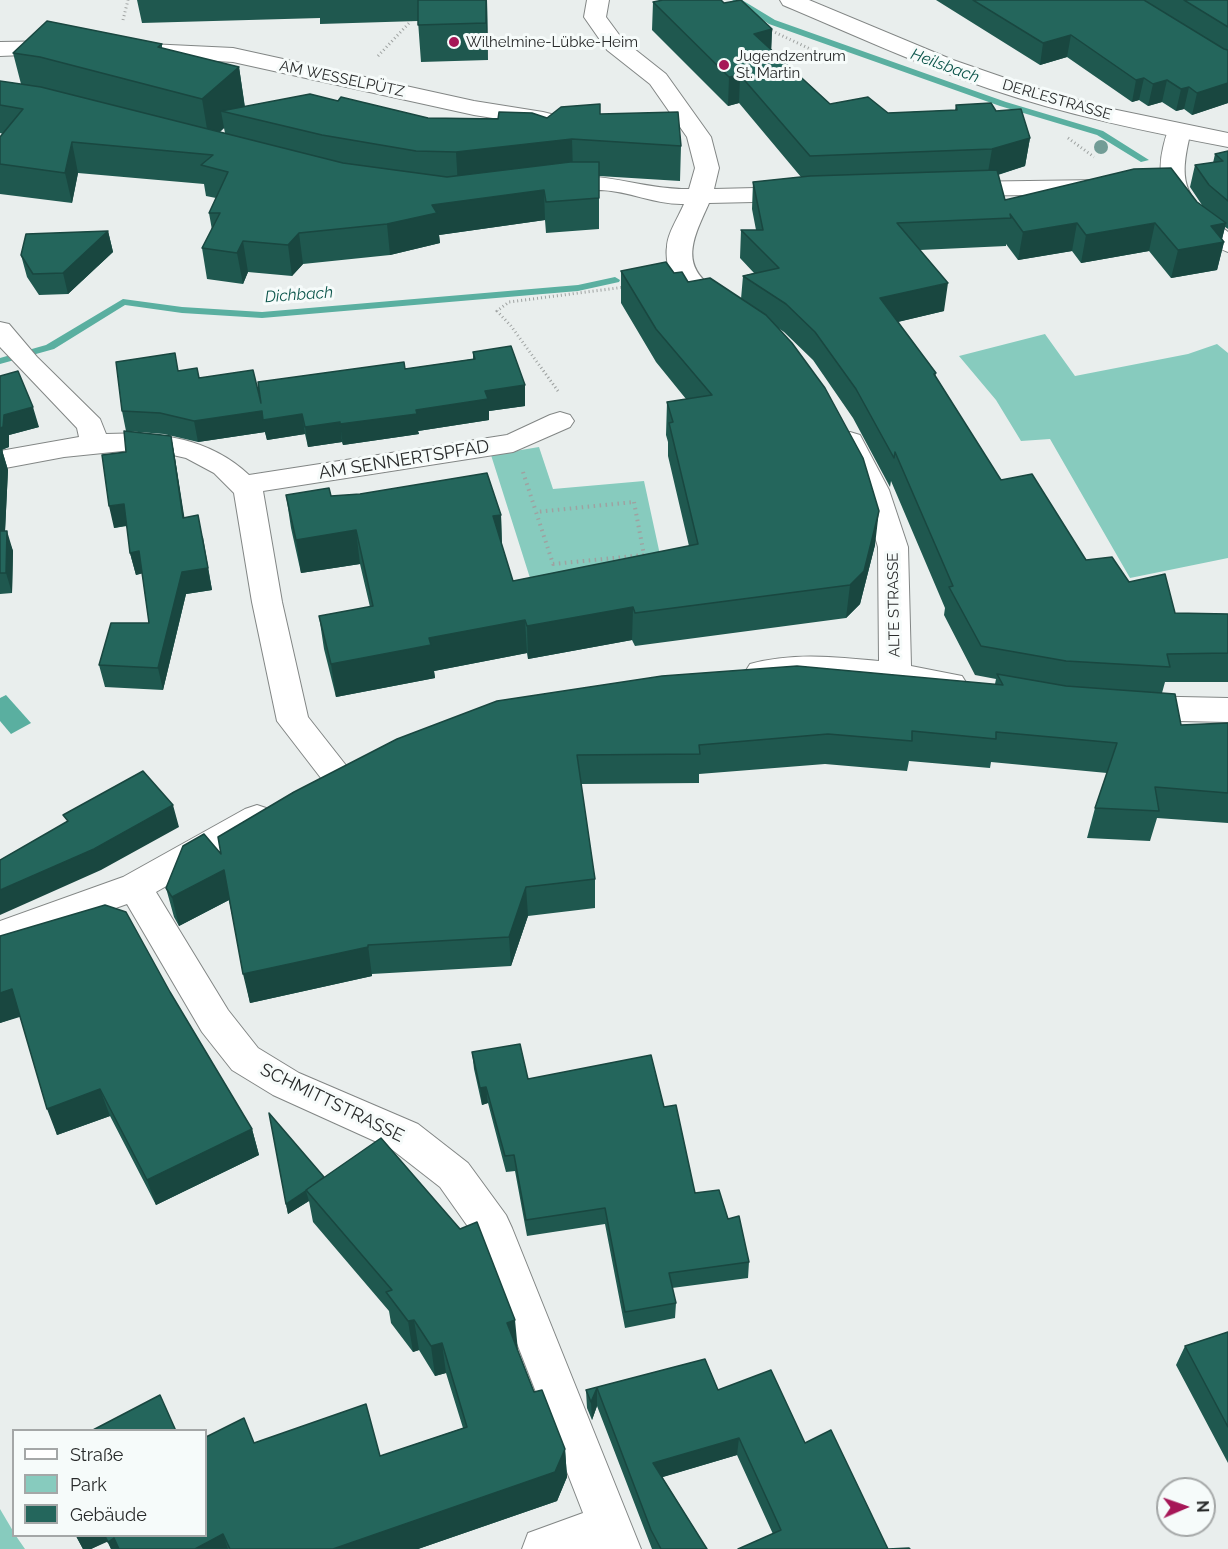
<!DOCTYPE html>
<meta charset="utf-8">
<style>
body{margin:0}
#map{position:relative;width:1228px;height:1549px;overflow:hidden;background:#e9eeed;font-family:Raleway,sans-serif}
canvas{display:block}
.legend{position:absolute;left:12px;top:1429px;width:195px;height:108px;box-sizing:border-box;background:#f6fbfa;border:2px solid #a4a7a7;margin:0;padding:8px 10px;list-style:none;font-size:18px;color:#282a2a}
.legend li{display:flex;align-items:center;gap:12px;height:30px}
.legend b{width:30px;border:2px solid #a4a7a7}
.north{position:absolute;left:1156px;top:1477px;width:60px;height:60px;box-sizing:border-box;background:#f6fbfa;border:2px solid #a4a7a7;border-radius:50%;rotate:88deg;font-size:16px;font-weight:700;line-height:24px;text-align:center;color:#282a2a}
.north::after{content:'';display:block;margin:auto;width:21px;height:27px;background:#a61757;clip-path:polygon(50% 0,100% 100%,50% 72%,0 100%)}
</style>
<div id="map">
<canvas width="1228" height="1549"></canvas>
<ul class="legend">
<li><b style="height:8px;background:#fff"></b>Straße</li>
<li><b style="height:16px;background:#87cbbe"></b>Park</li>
<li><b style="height:16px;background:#24665c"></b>Gebäude</li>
</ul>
<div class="north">N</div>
</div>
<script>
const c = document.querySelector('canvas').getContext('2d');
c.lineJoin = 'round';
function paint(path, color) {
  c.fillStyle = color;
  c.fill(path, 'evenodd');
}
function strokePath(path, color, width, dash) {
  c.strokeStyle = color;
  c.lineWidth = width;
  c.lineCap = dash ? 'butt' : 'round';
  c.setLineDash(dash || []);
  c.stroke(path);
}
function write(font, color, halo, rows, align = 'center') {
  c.font = font + ' Raleway,sans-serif';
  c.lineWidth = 6;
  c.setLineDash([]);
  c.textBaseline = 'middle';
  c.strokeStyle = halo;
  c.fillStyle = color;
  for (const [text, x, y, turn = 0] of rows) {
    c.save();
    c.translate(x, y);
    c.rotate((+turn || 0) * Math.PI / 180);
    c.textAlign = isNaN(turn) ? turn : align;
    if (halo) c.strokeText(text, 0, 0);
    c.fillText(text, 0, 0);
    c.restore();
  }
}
paint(new Path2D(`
 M1045,334l30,42 113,-22 29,-10 11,9v205l-98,20 -80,-139 -29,2 -25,-41 -37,-44z
 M539,447l14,42 91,-8 18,83 -132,14 -39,-123z
 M0,1509l13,22 1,5h2l9,13h-25z`), '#87cbbe');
paint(new Path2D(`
 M6,695l25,28 -20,11 -11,-13v-23z`), '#5aafa0');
paint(new Path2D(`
 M732,0h10l33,20 231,82 97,29 46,29 -8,2 -44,-27 -97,-29 -231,-82z
 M615,277l5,3 -1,2 -41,9 -316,27 -80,-5 -57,-8 -71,44 -54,15v-6l46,-13 77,-46 59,8 80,5 316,-27z`), '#5aafa0');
const minor = new Path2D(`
 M587,0h22l-3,17 17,23 43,34 45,63 8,31 -5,21 84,-2 9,2 3,5 -3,5 -9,2 -89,2c-12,28 -31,59 1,82 10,8 23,12 30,23l-4,6c-23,5 -60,-26 -68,-48 -1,-5 -2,-14 -1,-19 0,-13 12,-31 17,-43 -28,1 -55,-13 -83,-14 -18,0 -37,5 -56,0l-3,-5 3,-5c53,-13 94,10 144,9l6,-21 -8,-31 -37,-53 -43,-34 -23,-33z
 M64,41l8,2 3,5 -3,5 -72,3v-14z
 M128,43l105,5 241,53 69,11 8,2 4,5 -4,5 -8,2 -69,-11 -241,-53 -113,-7 -3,-5 3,-5z
 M1179,124l8,2 4,5c-14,55 -6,66 37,101v20c-12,-4 -21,-12 -30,-20 -27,-25 -44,-47 -35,-84 2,-8 3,-15 8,-22z
 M1101,180l9,2 3,5 -3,5 -9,2 -144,2 -9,-2 -3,-5 3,-5 9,-2z
 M0,322l9,2 28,33 63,62 6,15c52,-3 104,4 143,41l258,-40 43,-20 10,-3 10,3 4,6 -4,6 -57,25 -250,39 19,111 26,115 44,56 -4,9 -12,3 -12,-3 -47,-61 -25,-119 -18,-109 -20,-20 -28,-15 -22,-5 -32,-3 -68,7 -64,12v-18l79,-14 -2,-9 -77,-81z
 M850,432l10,3 29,55 19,57 3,119 51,10 5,8 -5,8 -11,3 -56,-10 -81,-8 -53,6 -11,-3 -5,-8 5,-8c43,-12 86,-7 129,-3l-1,-114 -17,-57 -25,-49 4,-6z
 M1133,696l95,2v24l-95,-2 -11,-4 -5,-8 5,-8z
 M257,805l12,4 5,9 -5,9 -113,65 72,118 30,38 41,25 119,51 50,39 38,52 6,13 129,321h-119l6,-16 55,-20 -107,-275 -36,-51 -50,-39 -117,-53 -41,-25 -30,-38 -75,-128 -127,45v-28l123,-44 122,-68z`);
const tertiary = new Path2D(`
 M780,0h29l144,60 81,28 78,21 116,24v14c-80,-15 -161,-32 -238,-58 -71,-24 -138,-55 -207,-84z`);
strokePath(minor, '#828685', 2);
strokePath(tertiary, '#828685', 2);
strokePath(new Path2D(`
 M123,20l5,-20
 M768,29l57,27 19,3
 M378,56l33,-35
 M1068,138l26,19
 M558,391l-47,-65 -14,-15 12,-9 116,-15`), '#9ea2a1', 3, [1, 3]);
strokePath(new Path2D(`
 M523,472l13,40
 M634,502l10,53 -91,9 -17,-52z`), '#9ea2a1', 4, [1.5, 4.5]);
paint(minor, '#fff');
paint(tertiary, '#fff');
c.fillStyle = '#729c96';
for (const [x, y] of [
 [1101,147]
]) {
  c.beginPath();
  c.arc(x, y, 7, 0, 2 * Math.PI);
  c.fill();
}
paint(new Path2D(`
 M137,0h350l1,60 -67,2 -3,-41 -98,3v-6l-178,5z
 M936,0h292v103l-36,12 -8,-6 -8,2 -14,-9 -14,4 -9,-6 -7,2 -65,-45 -27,8z
 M653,2l71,1 48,26 -1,20 59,55 58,9 67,-3 1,-5 40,6 34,27 -5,28 -27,9 7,25 192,2 5,3 -12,-18 5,-22 18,-2 2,-9 13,-3v78l-3,-2 -3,12 2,3 -7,28 -46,8 -22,-27 -68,12 -9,-12 -54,9 -12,-16v2l-86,4 24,61 -47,11 39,51 -1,4 66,103 85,80 43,22 46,31 53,1v68h-63l-3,11 19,32 47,-2v100l-71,-5 -7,23 -63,-3 8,-30 12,-35 -116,-11 -1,6 -81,-7 -2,10 -82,-7 -126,10v9l-118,1 14,95v29l-67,8 -17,50 -139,8v2l-122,27 -21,-103 -50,26 -5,-9 -8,-29 55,-34 73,-62 701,-108 1,-5 -21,-4 -31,-60 1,-7 -54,-127 -1,6 -37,-69 -40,-58 -29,-28 -6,-4 97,217 -15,59 -14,14 -211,28 -3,-6 -104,19 -1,-6 -93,18 1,7 -99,19 -12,-48 -5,-33 51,-9 -10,-43 -59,9 -10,-45 -5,-33 45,1 170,19 1,32 11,34 176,-35 -21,-90v-14l-2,-7 1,-33 19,-3 -30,-37 -35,-59v-32l53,2 14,9 53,17 2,-23 11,-3 -14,-15 1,-28h15l-4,-21 1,-27 48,-5 -62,-74 -11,3 -76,-76z
 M162,44v4l77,19 6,40 93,-6 90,17h119l53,-4 81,32 -1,35 -81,-5v53l-53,4 -1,-13 -106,15 1,8 -50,12 -87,9 -11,12 -44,-4 -5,12 -36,-5 -5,-31 10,-18 -3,-17 7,-15 -10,-2 -2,-12 -126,-11 -6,30 -72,-9v-57l3,-3 -3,-1v-52l21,3 -8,-31zM224,128l1,5 -5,-1z
 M108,231l5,21 -45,42 -29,1 -12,-18 -6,-22z
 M473,352l52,33v21l-36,5v9l-71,11 1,3 -76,11 -1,-3 -34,5 -3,-13 -38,6 -2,-8 -67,10 -34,-8 -38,-3 45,5 4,22 9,60 19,19 9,53 -26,4 -23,96 -58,-3 -6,-22 50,-42 -7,-50 -6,2 -6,-22 -3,-27 -13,2 12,-76v-21l-4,-20 56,-40 21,7 62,25 144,-34 68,-10z
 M0,376l39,51 -30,8v12l-7,3 6,20 -3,61 8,20 -1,42 -12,1z
 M0,936l170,56 82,137 7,26 -103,50 -46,-89 -53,19 -37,-119 -20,7z
 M472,1052l56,27 136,28 31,86 33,26 21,43 -1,16 -76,10 4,15 -1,15 -50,10 -20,-104 -78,12 -12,-65 -9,1 -18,-69 -6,2 -8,-36z
 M324,1177l193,173 17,42 31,57 2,28 -10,24 -139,48h-307l-4,-8 -16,8h-8l-7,-13 178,-93 126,13 83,-28 -17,-55 -11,3 -16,-26 -6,2 -22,-29 -2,-12 -76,-89 -4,-21 -21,13 -2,-10z
 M1228,1332v131l-52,-98 9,-19z
 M705,1359l13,31 87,53 83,106h-150l35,-15 -36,-79 -75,22 45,72h-55l-55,-143 -5,14 -5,-12 -1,-18z`), '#1f584f');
paint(new Path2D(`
 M486,0h1l1,60 -2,-37z
 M772,29l-1,28 -17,-23z
 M1071,35l-4,22 -27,8 3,-22z
 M239,67l6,42 -24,2 3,17 -15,13 -7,-42z
 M740,75l-1,28 -11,3 1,-29z
 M1144,78l-5,22 -7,2 4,-22z
 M1167,80l-5,22 -14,4 5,-22z
 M1228,83v20l-36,12 5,-22z
 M1189,87l-5,22 -8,2 5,-22z
 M1030,138l-5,28 -38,12 5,-29z
 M572,139l1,35 -115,13 -2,-35z
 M72,142l6,31 -6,30 -7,-30z
 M544,190l1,30 -106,15 1,8 -50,12 -3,-31 45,-19z
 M1077,223l-5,28 -54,9 5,-28z
 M1155,223l-6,28 -68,12 5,-28z
 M1226,223l-5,20 3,-1 -7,28 -46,8 7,-28 33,-24z
 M108,231l5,21 -45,42 -5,-21z
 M299,233l4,31 -11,12 -4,-31z
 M243,241l5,31 -5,12 -6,-31z
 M948,283l-4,28 -67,16 3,-29z
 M525,385v21l-36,5v9l-71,11 1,3 -76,11 -3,-21 76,-14 69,-19z
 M33,407l6,20 -30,8v12l-9,3v-22l4,-13z
 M262,411l40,3 3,20 -38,6 -2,-8 -67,10 -4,-21z
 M340,422l2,20 -34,5 -3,-20z
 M171,436l4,22 13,82 -5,-22z
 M2,450l6,20 -4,82 -4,-15v-42z
 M124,504l5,21 -15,3 -5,-22z
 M879,511l-4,34 -15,59 -14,14 4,-33z
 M198,515l14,75 -26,4 -23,96 -5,-22 24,-96z
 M501,515l1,33 -9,-32z
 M356,530l4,34 -59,9 -5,-33z
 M7,531l6,20 -1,42 -6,-20z
 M139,551l5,22 -8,2 -6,-22z
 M633,607l-1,33 -104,19 -1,-33z
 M525,620l2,33 -93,18 1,7 -99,19 -5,-33 98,-26z
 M173,805l6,22 -78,43 -101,45v-25z
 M224,870l7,29 -52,27 -7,-29z
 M526,887l2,29 -17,50 -2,-29z
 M368,945l4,31 -122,27 -7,-29z
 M12,989l11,27 -23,7v-30z
 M486,1087l2,16 -6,2 -2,-17z
 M100,1089l10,27 -53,19 -10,-26z
 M252,1129l7,26 -103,50 -9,-25z
 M306,1191l3,10 -21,13 -2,-10z
 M414,1320l5,30 -6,2 -5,-31z
 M515,1320l3,31 -11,-28z
 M442,1343l4,30 -11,3 -4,-30z
 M597,1388v18l-5,14 -1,-18z
 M739,1438l-2,17 -84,25v-17z
 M565,1449l2,28 -10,24 -139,48h-85z
 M223,1534l5,15h-33z
 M76,1536h30l3,5 -18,8h-8z
 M114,1538l5,11h-8l-3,-7z`), '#194740');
const building = new Path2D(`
 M418,0h68v23l-68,2z
 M663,0h58l3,3 17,-3 31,29 -18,5 76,70 38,-7 20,16 69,-3 -1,-5 35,-2 5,8 25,-2 9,29 -38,11 -182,7 -70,-81 -11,2 -76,-75z
 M973,0h171l80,49 4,1v33l-31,10 -8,-6 -8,2 -14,-9 -14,4 -9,-6 -8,2 -65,-45 -28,8z
 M1184,0h44v27z
 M47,21l115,23 -4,3 81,20 -37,32 -162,-42 -27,-4z
 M0,81l41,6 302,76 104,14 123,-15h29v36l-53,4 -2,-12 -112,15 5,8 -50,11 -88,9 -11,12 -45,-4 -6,12 -35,-5 18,-35h-11l19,-41 -27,-7 12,-10 -141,-13 -7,31 -65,-9v-27l23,-28 -23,-4z
 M310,94l28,7 3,-4 87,21 70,1 1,-7 33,1 15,5 14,-11 39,-3v10l78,-2 3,34 -109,-7 -116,13 -40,-1 -94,-16 -101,-24z
 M1228,151v50l-19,-16 -14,-20 28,-4 -8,-7z
 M1171,168l26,34 29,21 -15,3 13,16 -46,8 -23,-27 -69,12 -9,-12 -54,9 -13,-18 1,4 -114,5 51,60 -68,15 56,75 -2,1 67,106 31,-6 54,86 26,-3 17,25 36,-8 10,39 53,1v39l-61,1 3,13 -104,-6 -85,-15 -32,-59 4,-1 -58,-134 -1,6 -38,-69 -41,-57 -29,-28 -43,-28 36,-8 -38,-38h22l-10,-48 57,-6 187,-6 8,30 129,-31z
 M108,231l-45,42 -30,1 -12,-19 5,-21z
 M666,262l8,11 8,-1 6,10 22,-4 56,37 26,28 33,45 38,70 16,53 -15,60 -14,14 -215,28 -2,-6 -106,19 -2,-6 -96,18 2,7 -100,19 -12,-48 54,-10 -17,-76 -60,10 -10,-45 43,-7 2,8 29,-2 127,-21 14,42 -8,1 20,65 185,-37 -29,-121 4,-1 -6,-20 45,-7 -56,-66 -35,-58z
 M511,346l14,39 -40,6 3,8 -72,11 1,4 -77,10v-2l-35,5 -3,-13 -39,6 -1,-9 -68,10 -34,-8 -38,-2 -6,-49 59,-9 3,18 19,-3 2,10 54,-8 8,33 -3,-21 146,-20 1,7 70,-10 -2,-7z
 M18,371l15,36 -29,8 -1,12 -3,1v-52z
 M124,431l47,5 12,82 15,-3 10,53 -26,4 -24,96 -59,-3 12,-42h38l-10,-72 -9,2 -6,-49 -15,2 -7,-51 24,-3z
 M0,450h2l-2,45z
 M0,531h7l-1,42h-6z
 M797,666l206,19 -6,-11 69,12 109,8 6,31 47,-2v70l-73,-6 4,24 -64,-3 22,-65 -121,-11v7l-84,-8v10l-84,-7 -129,11 1,9 -123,1 18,124 -69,8 -17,50 -141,8v2l-125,27 -19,-104 -52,27 -6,-9 17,-42 21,-12 17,20 -3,-17 76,-45 103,-53 100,-38 165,-25z
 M143,771l30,34 -79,44 -94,41v-30l68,-39 -5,-6z
 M105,905l21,7 44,80 82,137 -105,51 -47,-91 -53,20 -35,-120 -12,4v-57z
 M520,1044l8,35 123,-24 13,52 12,-2 19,88 24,-3 9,29 11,-3 10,46 -80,11 7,30 -51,9 -20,-104 -79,12 -12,-65 -9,1 -19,-69 -6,1 -8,-36z
 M269,1113l55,64 -18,13h1l-21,14z
 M381,1138l79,91 17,-7 38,98 -8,3 27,69 8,-2 23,59 -10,23 -222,77h-103l-7,-15 -28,15h-76l-5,-11 -6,4 -3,-6h101v-99l38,-19 10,25 112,-39 14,52 87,-29 -25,-84 -11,3 -17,-26 -6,1 -22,-29 6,-2 -86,-100z
 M1228,1332v95l-43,-81z
 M705,1359l13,31 53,-20 34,73 26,-13 57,119 21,-1 1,1h-172l43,-19 -42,-92 -86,25 54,86h-46l-10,-19 -54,-142 -6,14 -5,-12z
 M160,1395l16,36h-85z`);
paint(building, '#24665c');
strokePath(building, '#194740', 1.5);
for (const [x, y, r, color] of [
 [454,42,6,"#a61757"],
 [724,65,6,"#a61757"]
]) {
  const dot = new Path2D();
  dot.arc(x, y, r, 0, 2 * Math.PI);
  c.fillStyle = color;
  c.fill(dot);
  strokePath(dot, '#f6fbfa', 2);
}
write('15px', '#282a2a', '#f6fbfa', [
 ["Wilhelmine-Lübke-Heim",466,42],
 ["Jugendzentrum",736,56],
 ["St. Martin",736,73]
], 'left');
write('15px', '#282a2a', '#f6fbfa', [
 ["AM WESSELPÜTZ",342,79,12],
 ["DERLESTRASSE",1057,100,16],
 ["ALTE STRASSE",894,605,-91]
]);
write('italic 16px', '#0d564c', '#f6fbfa', [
 ["Heilsbach",945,66,20],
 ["Dichbach",299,295,-4]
]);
write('18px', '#282a2a', '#f6fbfa', [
 ["AM SENNERTSPFAD",404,460,-9],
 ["SCHMITTSTRASSE",332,1103,26]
]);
</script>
